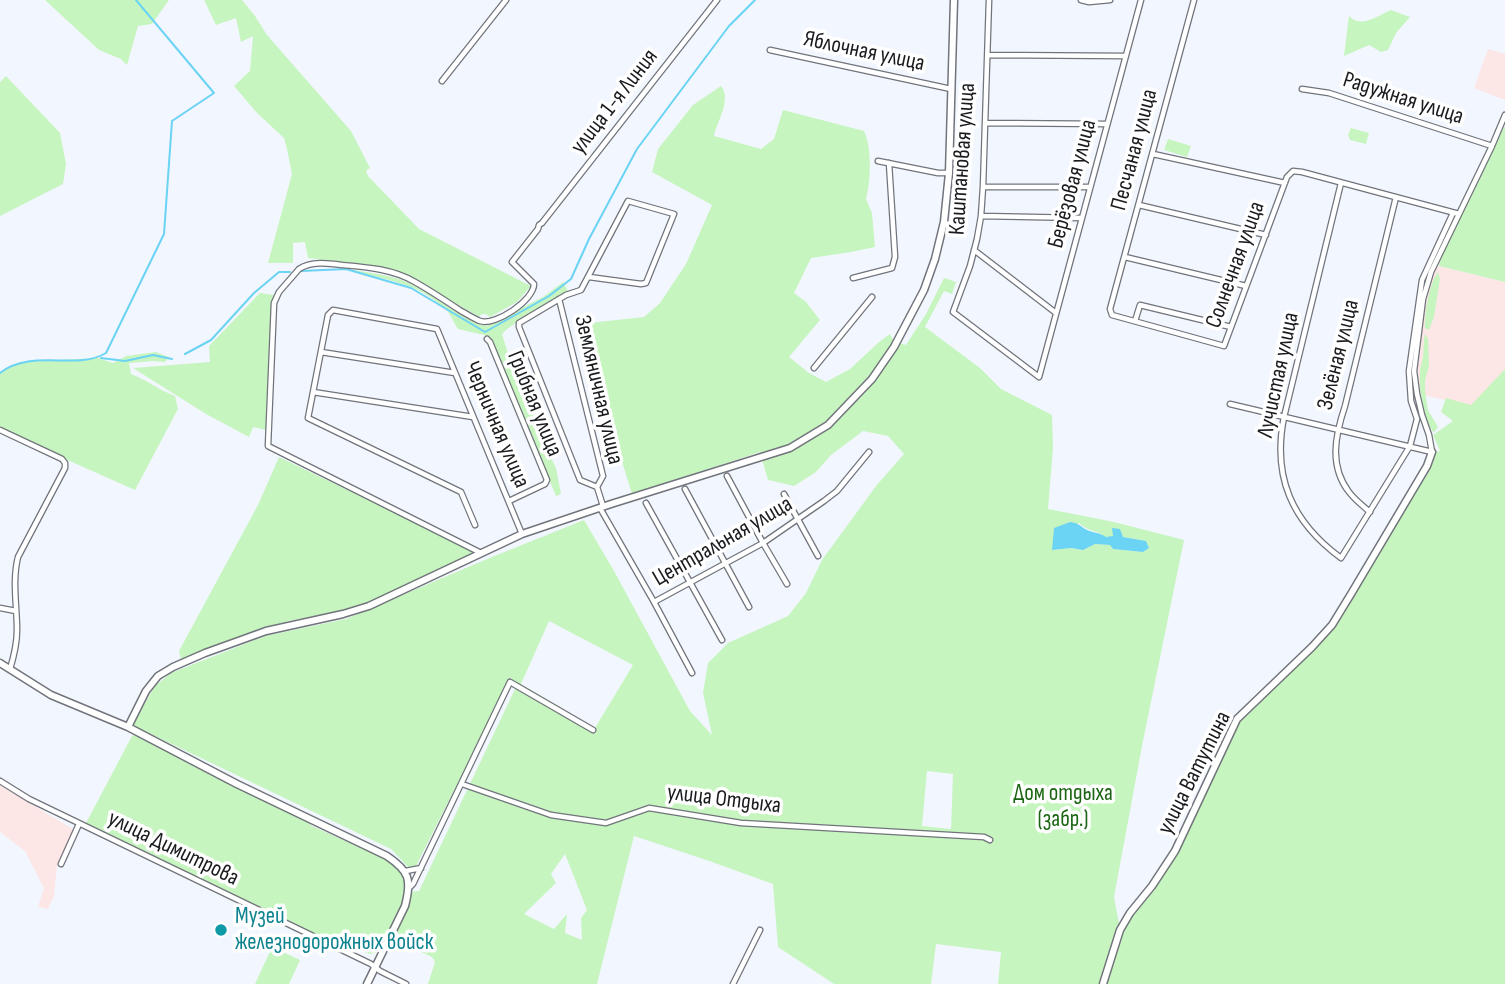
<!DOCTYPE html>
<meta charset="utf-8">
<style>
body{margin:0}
canvas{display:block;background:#f2f6fe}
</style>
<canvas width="1505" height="984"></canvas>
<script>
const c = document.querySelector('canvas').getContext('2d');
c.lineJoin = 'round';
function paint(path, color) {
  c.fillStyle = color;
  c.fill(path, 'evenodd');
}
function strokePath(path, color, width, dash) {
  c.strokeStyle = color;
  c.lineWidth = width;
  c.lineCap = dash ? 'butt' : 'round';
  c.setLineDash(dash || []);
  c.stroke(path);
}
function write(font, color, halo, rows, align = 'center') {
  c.font = font + ' "Sofia Sans Condensed",sans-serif';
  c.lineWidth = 7;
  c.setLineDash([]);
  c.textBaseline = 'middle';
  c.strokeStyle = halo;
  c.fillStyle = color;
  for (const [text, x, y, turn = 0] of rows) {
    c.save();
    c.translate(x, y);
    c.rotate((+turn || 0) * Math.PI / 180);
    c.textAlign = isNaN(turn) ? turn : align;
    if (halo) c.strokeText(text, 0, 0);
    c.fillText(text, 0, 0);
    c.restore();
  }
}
paint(new Path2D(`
 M1488,49l17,5v46l-31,-12z
 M1439,266l66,16v90l-32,34 -55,-12 -2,-24 9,-71 7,-27z
 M0,785l74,45 -17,36 -3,30 -6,13 -10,-2 6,-19 -19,-37 -25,-19z`), '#fce6e6');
paint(new Path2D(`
 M45,0h124l-17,24 -14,2 -11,39 -6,-6 -22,-9z
 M204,0h38l13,16 12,19 84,96 19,37 -4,3 2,5 51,53 112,57 -14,16 -27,15 -4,-3h-4l-3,3 -67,-39 -26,-10 -78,-10 -3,-16 -12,1v20h-25l24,-89 -5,-25 -3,-11 -27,-25 -23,-27 16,-15 3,-35 -12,6 -5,-24 -20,7z
 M1391,10l19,7 -14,16 -8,17 -7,2 -12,-7 -25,11 5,-40c12,13 28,0 42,-6z
 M6,76l54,57 6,31 -3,20 -63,32v-134z
 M721,86c11,14 -4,35 -7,50l47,13 13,-10 9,-29 81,21c8,16 7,50 2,68l6,14 3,34 -24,5 -40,6 -17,35 12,9 14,18 -31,37 20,16 17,9 24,-13 29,-27 11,-8 4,7 12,4 20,-31 18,-36 12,4 -4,12 -8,-3 -19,36 55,41 21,21 51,26 1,33 -5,61 66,13 70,18 -42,206 -28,151 6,32 47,-64 70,-146 95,-94 100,-173 8,-1 -7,-16 20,-14 -12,-9 5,-14 25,7 34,-36v615h-507l3,-32 -65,-8 -5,40h-97l-56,-37 -5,-63 -61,-22 -78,-26 -37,148h-169l7,-22 -3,-5 -31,-14 -12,-1 -5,9 -14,3 -16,-5 -6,1 -262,-127 46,-87 8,-2 168,88 4,4 73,33 20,14 4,19 10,-1 97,-204 -5,-10 -95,189 -7,2 -18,-19 -257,-123v-4l21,-36 16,-13 94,-37 81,-17 141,-60 97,-39 30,51 76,140 22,24 -9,-42 5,-30 20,-20 60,-27 18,-23 16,-33 54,-74 28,-32 -16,-18 -25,-5 -32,24 -15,17 -22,14 -26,-6 -8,-28 -128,42 -21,-68 -22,-103 55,-6 16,-14 26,-39 26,-59 -60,-33 6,-23 35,-44zM1079,523c11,10 17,6 26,14h18l23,4 3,7 -6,4 -30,-3 -3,-4 -15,-1 -12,6 -12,-2 -19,2zM549,621l84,44 -38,63 -74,-44zM927,771l26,3 -2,55 -29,-3zM565,854l22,56 -6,8 1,22 -17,-7 2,-19 -13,15 -30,-15 32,-31 -5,-9z
 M1504,127h1v155l-66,-16 1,-6z
 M1351,128l18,5 -3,11 -16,-4 -2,-5z
 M1168,139l23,7 -4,11 -23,-7z
 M348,269c22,4 46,6 65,16 26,12 46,33 73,41l57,-29 20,-15 5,9c-9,5 -15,11 -23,17 -16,10 -30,12 -43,26l11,36 9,13 21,58 13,27 5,26 -5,2 -65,-156 -7,-5 -26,-6c-4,-6 -7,-14 -12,-19 -29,-29 -62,-29 -98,-41z
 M1438,272l2,7 -6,38 -5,13 -4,-2c-1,-13 5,-47 13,-56z
 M260,293l14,2 -8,135 -13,-3 -4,10 -43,-23 -73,-46 77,-6 -1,-16z
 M1425,334l3,5 1,27 -4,14v11l3,19 10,17 -4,6c-11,-14 -15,-42 -14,-60 0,-6 2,-11 3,-16 1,-8 0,-15 2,-23z
 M156,352l13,5 -4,5 -12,-1 -24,2 2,11c16,6 28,16 44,22l3,13 -43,81 -135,-60v-57l20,-11 78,-4 15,5 13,-7z
 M279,457l191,92 3,5 -105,49 -27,8 -53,10 -107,39 -2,-9 79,-146z
 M272,947l28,13 -11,24h-34z`), '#c7f5c0');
paint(new Path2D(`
 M1070,522c8,1 9,3 15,7 7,4 14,3 21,8l7,-1 -1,-8 8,1 3,8 23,4 3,7 -6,4 -30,-3 -3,-4 -15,-1 -12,6 -12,-2 -19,2 2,-22z`), '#6bd3f4');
strokePath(new Path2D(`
 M301,271l45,-2 65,19 74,44 64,-36 22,-17 18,-40 48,-90 92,-123 26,-26
 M185,354l26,-14 43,-47 25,-21h11
 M101,358l24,3 28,-6 19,4
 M0,373c32,-25 76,-2 106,-20l58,-119 8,-113 42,-28 -78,-93`), '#6bd3f4', 2);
const street = new Path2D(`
 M989,0l-6,187 -2,29 -4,23 -7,27 -17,46 86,65 102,-377
 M1081,0l8,2 21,-2
 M1194,0l-84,309 2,6 112,31 63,-169 6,-6 9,1 157,42
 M770,50l181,39
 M988,55l138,1
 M442,81l64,-81
 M1302,89l27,4 163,53
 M986,123l121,1
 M1153,154l132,29
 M878,161l60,12h11
 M1341,183l-57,234c-12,60 8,105 57,141l69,-112 7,-27 -6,-18 -2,-30 13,-91 31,-67
 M983,187h107
 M1139,205l127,30
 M981,216l100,2
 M974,250l82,63
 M1125,257l121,29
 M589,277l52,7 5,-1 28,-69 -46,-13 -47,89 -15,5 -47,28v4l61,153 17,7
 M853,278l39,-10 3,-11 -6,-94
 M559,299l44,177 -6,11
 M1135,321l5,-16 91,22
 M487,339l3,3 57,138 -2,4 -36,17
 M321,352l134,21
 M814,368l58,-71
 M313,392l160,25
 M1230,404l202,48 -3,-17 -7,-20 -5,-21 -3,-23 9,-72 8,-27 61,-126 13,-31
 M0,430l62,29 3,4v5l-47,89c-6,24 -1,49 -1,73 0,14 -3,26 -7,39
 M727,476l36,67 24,41
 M597,487l6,19
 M685,489l64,118
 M784,494l34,62
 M646,503l76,137
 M600,508l54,94 38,71
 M1370,512c-7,-6 -15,-12 -21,-20 -20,-26 -14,-56 -4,-86l51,-209
 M475,525l-14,-33 -153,-74 20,-103 5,-5 104,19 85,205
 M481,553l-213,-107 6,-143 5,-11 20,-23c12,-8 29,-6 43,-4 24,2 51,4 73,17 16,9 31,19 46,29 6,3 13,8 19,10 16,5 54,-21 54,-37l-22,-22 26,-33 1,-4 3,-2 175,-223
 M654,602l109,-59 61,-42 13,-10 32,-39
 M0,608l16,3
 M0,781l29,18 342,165 9,7 26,13
 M462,784l89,31 55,8 43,-15 92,15 243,14 6,3
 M61,864l18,-40
 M406,871l15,-3
 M409,888l4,-4 97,-202 83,48
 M733,984l27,-54`);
const secondary = new Path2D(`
 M0,663l51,32 77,32 109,57 150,72c22,15 25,23 18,50l-38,78
 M128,727l18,-36 12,-15 15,-9 32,-14 61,-22 77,-17 26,-8 153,-72 89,-30 179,-56 38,-23 44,-46 22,-32 30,-57 11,-31 9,-37 5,-49 5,-173
 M1103,984l17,-54 10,-17 22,-27 23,-35 62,-132 75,-72 20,-22 19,-31 76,-128 5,-14`);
strokePath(street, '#71747b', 7);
strokePath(secondary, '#71747b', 9);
strokePath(street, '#fff', 4.5);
strokePath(secondary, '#fff', 6);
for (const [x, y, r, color] of [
 [221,930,7,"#0f9aa8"]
]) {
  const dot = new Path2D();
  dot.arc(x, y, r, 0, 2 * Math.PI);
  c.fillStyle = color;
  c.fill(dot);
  strokePath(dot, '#fff', 2.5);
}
write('23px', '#1a1b1e', '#fff', [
 ["Яблочная улица",864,52,12],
 ["Радужная улица",1403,99,18],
 ["улица 1-я Линия",615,102,-52],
 ["Песчаная улица",1135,150,-75],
 ["Каштановая улица",963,159,-86],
 ["Берёзовая улица",1073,184,-75],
 ["Солнечная улица",1236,265,-70],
 ["Зелёная улица",1339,355,-76],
 ["Лучистая улица",1279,375,-78],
 ["Земляничная улица",598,390,77],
 ["Грибная улица",534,404,68],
 ["Черничная улица",496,425,67],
 ["Центральная улица",723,542,-30],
 ["улица Ватутина",1195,773,-63],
 ["улица Отдыха",724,800,7],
 ["улица Димитрова",173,849,26]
]);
write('23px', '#1b6612', '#fff', [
 ["Дом отдыха",1063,794],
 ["(забр.)",1063,820]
]);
write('23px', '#0d838f', '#fff', [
 ["Музей",235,917],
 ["железнодорожных войск",235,943]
], 'left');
</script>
